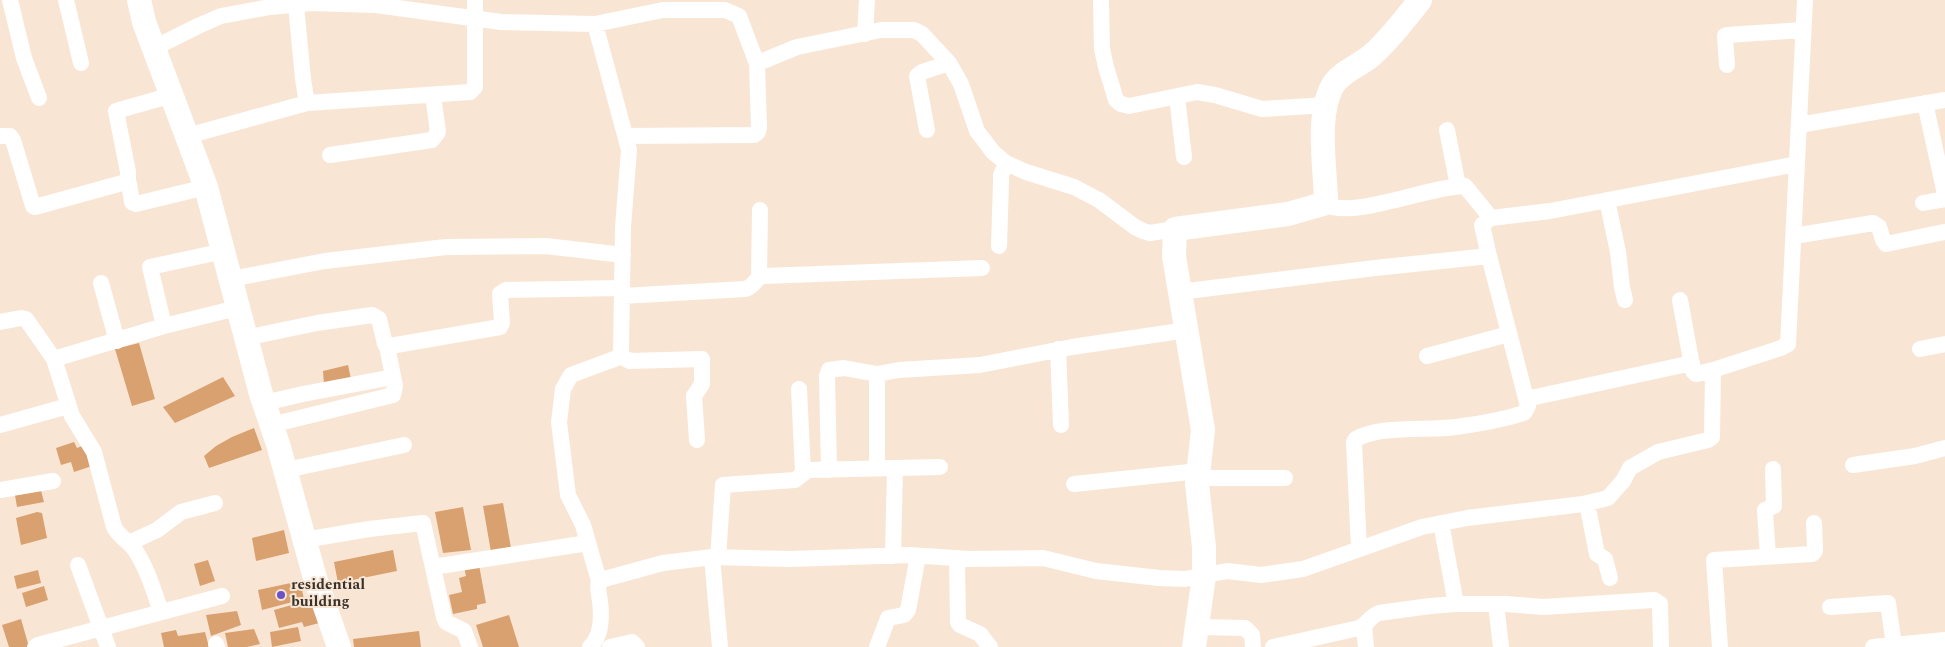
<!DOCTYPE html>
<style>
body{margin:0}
canvas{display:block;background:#f9e5d4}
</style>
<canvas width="1945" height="647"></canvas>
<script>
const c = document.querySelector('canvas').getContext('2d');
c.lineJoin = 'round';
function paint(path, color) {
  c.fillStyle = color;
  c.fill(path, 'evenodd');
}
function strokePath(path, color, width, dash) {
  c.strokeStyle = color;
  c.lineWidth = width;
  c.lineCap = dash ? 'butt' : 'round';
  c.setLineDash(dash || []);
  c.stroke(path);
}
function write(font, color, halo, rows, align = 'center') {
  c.font = font + ' Spectral,serif';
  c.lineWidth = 4;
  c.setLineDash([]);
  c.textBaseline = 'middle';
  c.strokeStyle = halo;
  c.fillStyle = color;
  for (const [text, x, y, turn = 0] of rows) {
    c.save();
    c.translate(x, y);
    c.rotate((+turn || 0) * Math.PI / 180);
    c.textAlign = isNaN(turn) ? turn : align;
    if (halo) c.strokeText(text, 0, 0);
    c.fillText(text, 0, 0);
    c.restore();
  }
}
paint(new Path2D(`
 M139,343l16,56 -23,7 -17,-57z
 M348,365l3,14 -27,5 -1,-13z
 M223,377l12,19 -60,27 -12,-16z
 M254,428l8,22 -53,18 -5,-12 12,-10 16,-9z
 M74,442l3,6 8,-3 7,21 -18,6 -3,-10 -10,3 -5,-17z
 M38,479l6,23 -27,5 -4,-23z
 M503,503l8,45 -20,4 -8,-46z
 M463,507l8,43 -28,3 -8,-41z
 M37,512l5,1 5,25 -26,7 -5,-27z
 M284,530l5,23 -33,8 -4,-23z
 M393,550l4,21 -59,12 -4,-21z
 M208,560l7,21 -15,5 -6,-22z
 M479,565l7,38 -9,2v4l-24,5 -4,-19 13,-3 -3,-14 7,-2 -2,-9z
 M38,570l3,13 -24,6 -3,-13z
 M300,581l4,18 -42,11 -4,-20z
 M44,586l4,14 -22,7 -4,-14z
 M316,598l7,24 -19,5 -2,-5 -23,6 -5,-18z
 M237,611l4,14 -30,11 -5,-21z
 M509,615l10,32h-36l-7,-22z
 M21,619l8,28h-20l-7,-22z
 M298,627l3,14 -29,6 -2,-15z
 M254,629l6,15 -13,3h-19l-3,-14z
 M176,630l2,6 27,-4 4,15h-45l-3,-14z
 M419,631l2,16h-67l-1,-8z`), '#d9a16f');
strokePath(new Path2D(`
 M10,0l14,58 15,40
 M66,0l15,63
 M1101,0l1,49 4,18 10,33 5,4 8,2 68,-14 18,3 47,14 65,-4
 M296,5l7,74 4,24
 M595,24l34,126 -6,77 -2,126 -4,5 -46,17 -8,14 -4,33 9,73 15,30 16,56
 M865,34l2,-34
 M154,48l44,-22 23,-10 49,-9 41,-4 65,2 125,17 94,2 68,-14h62l14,6 17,45 2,2 39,-16 84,-17h33l8,4 27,29 12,21 16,47 16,21 13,11 20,9 48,15 25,13 36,27 8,4 7,2 25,-4
 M1727,65l-2,-29 2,-1 76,-5
 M1177,97l7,60
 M1925,103l20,91
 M1799,125l146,-25
 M927,130l-10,-54 5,-4 27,-9
 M1447,130l11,56
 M0,136h10l3,4 20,66 2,1 91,-25 3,2 3,18 4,2 70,-17
 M187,136l120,-33 163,-11 5,-5v-87
 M625,136l129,-1 4,-3 1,-5 -2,-65
 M330,155l102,-15 6,-8 -5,-37
 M128,182v-10l-12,-61 56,-16
 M1607,200l11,52 4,35 3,13
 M1923,203l22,-4
 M1323,204c32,16 105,-18 142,-18l26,32 59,-7 247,-47
 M1794,236l79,-13 6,4 4,13 3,4 58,-12
 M999,246l2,-63v-8l5,-12
 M759,277l1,-67
 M231,279l94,-18 121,-14 100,-1 77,9
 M101,283l16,58
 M1179,292l196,-24 114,-12 -7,-31 9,-7
 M622,296l123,-7c9,-2 10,-11 18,-13l219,-8
 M1680,300l13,71 3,3 17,-4
 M0,322l21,-4 5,1 28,40 18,57 22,36 20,75c5,10 15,14 21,23 12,18 19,41 26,62
 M164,326l-14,-59 74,-16
 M245,338l72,-15 55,-8 7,4 6,25 5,2 110,-19 2,-4 -2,-29 6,-4 116,-2
 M1058,349l3,76
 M1920,349l25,-5
 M620,356l10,5 72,-2v25l-8,12 3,44
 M1427,356l82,-22
 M54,359l110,-33 73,-18
 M799,389l4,83
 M1526,399l166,-36
 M264,403l39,-9 90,-17
 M0,425l68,-19
 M271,425l122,-30 2,-9 -8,-40
 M1853,465l62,-9 30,-8
 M877,468v-94
 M286,470l118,-25
 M829,470l-2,-94 2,-6 15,-2 33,6 22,-4 81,-5 92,-18 115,-17
 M1198,478h87
 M1074,484l125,-13
 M0,490l53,-9
 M1587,503l10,51 8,5 5,19
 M1441,523l15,81
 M304,540l65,-11 54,-6 21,94 2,5 18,9 6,16
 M129,543l28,-13 24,-18 34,-9
 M1359,549l-5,-107 2,-3c24,-14 71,-8 100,-12 23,-3 46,-7 68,-14l4,-7 -39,-150
 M893,556l2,-88
 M712,557l8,90
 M1768,557l-3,-45v-2l9,-4 -1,-37
 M718,558l5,-73 72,-5 13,-10 132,-3
 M957,558l1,64 2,3 20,9 10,13
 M78,565l30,82
 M433,567l155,-24
 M1496,604l5,43
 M1830,607l58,-4 6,42
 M1364,626l2,21
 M1197,627l48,1 7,7 1,12
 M216,644l1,3
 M35,647l3,-2 184,-49
 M590,647c12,-11 12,-30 10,-46 -1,-6 -3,-13 -1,-20l9,-3 55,-15 49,-6 78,2 119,-4 61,4 73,-1 53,13 63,7 26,1 42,-8 34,4 42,-6 119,-42 45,-9 116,-14 25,-6 15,-17 7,-13 28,-16 50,-12 4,-3 1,-67 68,-22 7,-4 17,-344
 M610,647l22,-5 5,5
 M877,647l11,-29 16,-3 4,-5 10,-54
 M1273,647l86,-19c8,-3 11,-12 20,-15l51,-7 26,-2h50l37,3 111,-7 6,4 1,43
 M1720,647l-6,-87 98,-6 3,-3 -1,-28
 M1873,647l72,-7`), '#fff', 16);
strokePath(new Path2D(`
 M139,0l5,22 62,165 55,207 17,50 37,134 24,69
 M1194,647l10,-71v-29l-7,-63 6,-54 -29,-174 1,-27 113,-15 35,-10 3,-5c-1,-33 -10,-85 7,-114 9,-14 28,-20 39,-30 19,-17 33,-36 48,-55`), '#fff', 24);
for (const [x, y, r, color] of [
 [281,595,5,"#6952cb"]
]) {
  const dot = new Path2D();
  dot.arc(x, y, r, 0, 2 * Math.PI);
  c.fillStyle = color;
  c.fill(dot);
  strokePath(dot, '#f9e5d4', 2);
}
write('bold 15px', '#39322b', '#f9e5d4', [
 ["residential",291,586],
 ["building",291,603]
], 'left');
</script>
